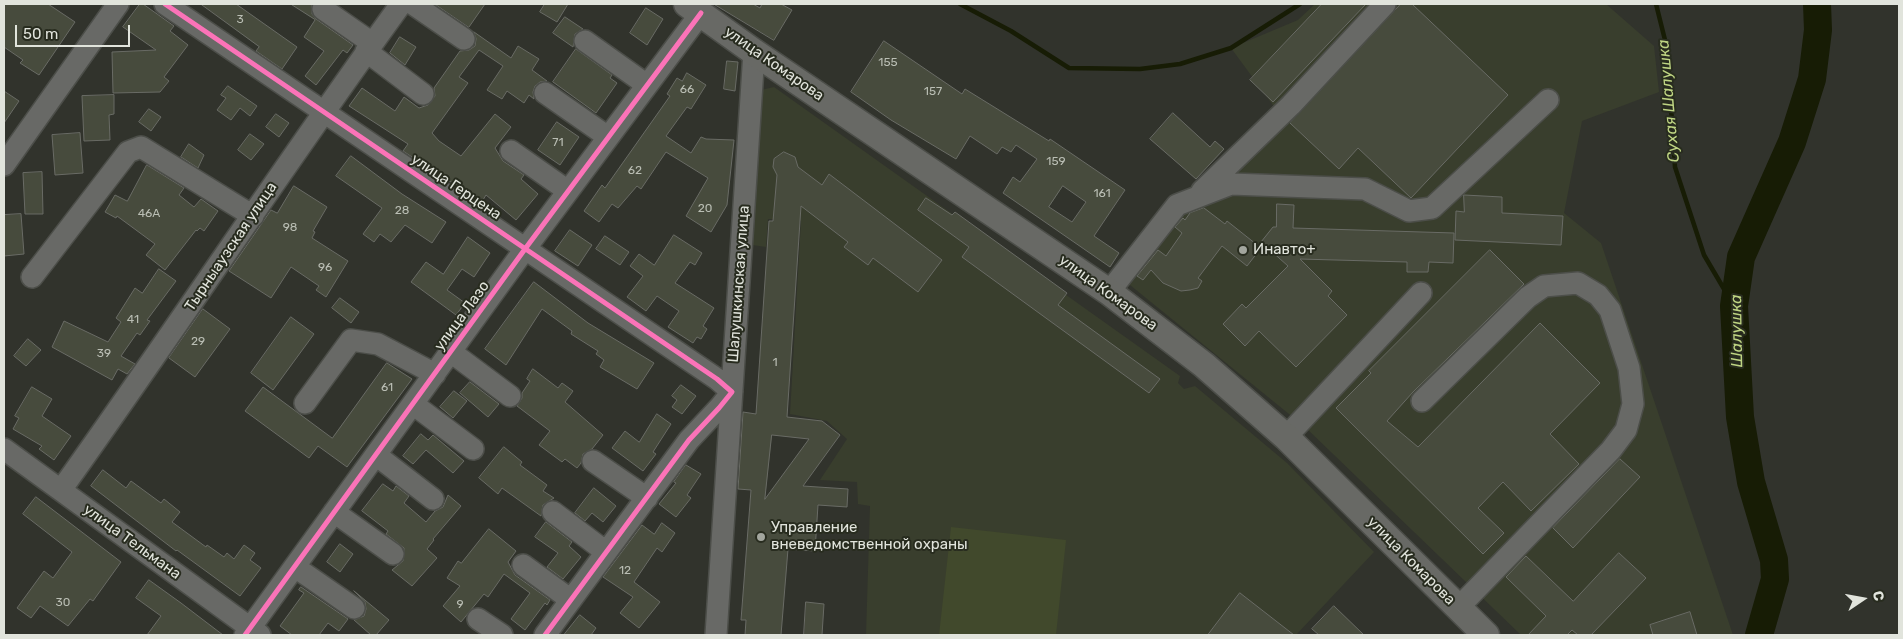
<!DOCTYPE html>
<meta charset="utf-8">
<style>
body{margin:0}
#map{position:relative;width:1903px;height:639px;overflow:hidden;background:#31332c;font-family:Rubik,sans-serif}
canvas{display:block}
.frame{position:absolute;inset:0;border:5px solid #e1e4dc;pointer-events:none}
.north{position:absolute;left:1838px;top:574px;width:50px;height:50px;-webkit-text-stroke:4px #282c1f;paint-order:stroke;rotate:78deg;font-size:14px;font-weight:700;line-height:20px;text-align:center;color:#e1e4dc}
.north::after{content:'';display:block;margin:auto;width:18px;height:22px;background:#e1e4dc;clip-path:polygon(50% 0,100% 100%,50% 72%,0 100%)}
.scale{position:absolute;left:15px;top:25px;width:115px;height:22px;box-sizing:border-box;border:2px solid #e1e4dc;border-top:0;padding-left:6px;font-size:15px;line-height:18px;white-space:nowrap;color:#e1e4dc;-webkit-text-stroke:4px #282c1f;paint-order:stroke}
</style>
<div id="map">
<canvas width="1903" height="639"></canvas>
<div class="frame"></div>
<div class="north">С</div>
<div class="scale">50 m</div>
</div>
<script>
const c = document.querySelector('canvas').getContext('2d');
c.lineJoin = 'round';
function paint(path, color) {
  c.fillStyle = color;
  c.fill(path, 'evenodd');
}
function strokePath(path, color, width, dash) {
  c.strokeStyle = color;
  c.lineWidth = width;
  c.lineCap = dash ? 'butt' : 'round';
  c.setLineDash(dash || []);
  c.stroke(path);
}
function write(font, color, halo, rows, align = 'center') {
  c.font = font + ' Rubik,sans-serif';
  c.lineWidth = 4;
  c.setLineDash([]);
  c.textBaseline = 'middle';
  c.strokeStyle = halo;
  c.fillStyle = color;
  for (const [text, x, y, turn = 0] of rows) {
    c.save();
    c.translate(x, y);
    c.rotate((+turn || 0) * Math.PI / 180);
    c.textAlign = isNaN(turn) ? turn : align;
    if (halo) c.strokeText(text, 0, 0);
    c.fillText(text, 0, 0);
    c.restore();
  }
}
paint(new Path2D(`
 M1315,4h291l48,42 5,46 -77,29 -18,92 37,30 132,392h-212l-216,-208 -180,-146 24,-38 129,-131 -47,-64 67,-28z
 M774,87l406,289 -2,7 6,6 11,-3 92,77 87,89 -78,83h-430l4,-129 -12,-2 -1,-22 -37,-2 27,-41 -20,-18 -37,-7 11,-193 -33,-2 -2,28 -14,-2 4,-49 -6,-2 11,-104z`), '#393e2d');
paint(new Path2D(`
 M951,527l115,13 -10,95h-117z`), '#41492c');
strokePath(new Path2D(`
 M960,4l51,27 58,37 71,1 40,-5 51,-16 69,-44
 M1656,4l11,44 8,119 29,88 30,51`), '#171c05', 4.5);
strokePath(new Path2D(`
 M1759,635l16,-56 -1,-19 -23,-78 -11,-65 -6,-111 7,-49 51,-115 20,-63 6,-49 -1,-26`), '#171c05', 28);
const building = new Path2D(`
 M4,4h44l27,18 -36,53 -19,-12 3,-3 -19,-13z
 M140,4h3l31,22 -4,5 18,14 -24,32 5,4 -9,11 -47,1 -1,-41 44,-2 -33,-23z
 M201,4h35l61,43 -15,22 -26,-18 3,-4z
 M291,4h21v10l4,5 37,26 -6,8 -4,-3 -27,35 -11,-9 19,-25 -20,-14 11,-17z
 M435,4h50l-16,23z
 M545,4h23l-11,18 -17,-10z
 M714,4h39l7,4 2,-4h19l11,6 -18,30z
 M1322,4h44l-93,98 -23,-22z
 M1401,4h11l96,91 -97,103 -53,-50 -19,21 -49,-46z
 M646,8l17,11 -16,26 -17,-12z
 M565,17l18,12 -8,5 -2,13 -20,-14z
 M474,32l37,26 7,-12 21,13 -7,11 15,11 -7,1 -5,4 -2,6 1,7 -5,-4 -5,8 -17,-12 -5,8 -15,-9 16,-24 -24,-16 -20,27 9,6 -36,50 7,8 22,15 34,-42 16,13 -16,21 8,13 21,14 -3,4 17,15 -22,26 -30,-25 -3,5 -41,-23 -39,-26 5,-7 -59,-38 13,-18 33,23 9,-14 15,11 9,-3 7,-9 -1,-8 26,-37 9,-1 6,-4 1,-7z
 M400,37l16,10 -11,18 -15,-12z
 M884,41l78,53 3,-5 84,52 1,-2 75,51 -31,46 25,17 -9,14 -107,-74 10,-16 7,5 17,-23 -21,-14 -5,7 -9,-5 -5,7 -27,-18 -14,23 -65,-39 -40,-28zM1063,186l23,16 -14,20 -23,-15z
 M576,49l36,26 -2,3 7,5 -21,30 -43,-31z
 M727,61l11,1 -3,29 -11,-2z
 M687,73l19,12 -15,24 -4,-2 -21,29 25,17 10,-16 5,2 28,1 -7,65 -16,27 -25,-16 22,-38 -42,-26 -25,37 -4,-3 -19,22 -6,-4 -13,18 -15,-11 18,-26 3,3 65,-92 -3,-2 10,-16 5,3z
 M228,86l29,20 -7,10 -10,-8 -9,12 -14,-10 9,-12 -5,-3z
 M4,91l15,10 -15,22z
 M114,95v19l-5,1 1,25 -26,1 -2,-45z
 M149,109l12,8 -10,14 -12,-9z
 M1173,113l37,34 5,-6 9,8 -28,30 -46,-40z
 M276,114l13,9 -10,14 -13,-10z
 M557,122l22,15 -19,28 -22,-15z
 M80,133l3,40 -28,2 -3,-40z
 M250,134l14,10 -13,16 -13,-10z
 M189,144l15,11 -6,13 -17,-11z
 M784,152l11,5 3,10 24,18 7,-11 113,86 -24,32 -45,-34 -5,7 -24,-18 4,-5 -47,-36 -14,211 35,4 18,14 -37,51 45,3 -1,18 -29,-2 -3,46 -27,-2 -7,86h-36l1,-15h-5l10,-130 -13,-1 5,-77 13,2 13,-193h4l4,-46 -4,-8 1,-8zM772,435l37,4 -44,60z
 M351,156l51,38 44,28 -14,21 -27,-18 -14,17 -11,-8 -6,8 -11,-8 19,-26 -46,-32z
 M147,165l37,23 -5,7 15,12 7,-8 17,12 -14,20 -4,-3 -3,3 -1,-1 -31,40 -19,-15 9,-11 -38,-28 -1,2 -11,-6 10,-17 12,6z
 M42,172l1,42h-18l-2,-41z
 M294,186l33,21 -14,24 2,1 -3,6 36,23 -22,36 -10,-7 3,-4 -28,-19 -20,31 -42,-27 42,-61 6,3z
 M1464,195l38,2v16l61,3 -2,29 -106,-5 1,-29 8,1z
 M926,198l26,17 3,-3 112,81 -9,12 102,74 -11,14 -187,-136 7,-10 -51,-37z
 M1277,204l17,1 -1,23 161,5 -1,30 -24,-1 -1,10h-21v-10l-107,-3 32,32 -4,5 19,19 -51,52 -37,-36 -14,15 -22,-22 19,-20 4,4 42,-42 -27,-24 12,-15h3z
 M1204,208l21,16 2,-3 34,27 -14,18 -25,-20 -24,32 4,3 -4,7 -8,2 -9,1 -18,-8 -12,-13 -8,10 -6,-4 21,-26 8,6 16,-23 -7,-6 8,-9 2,2 5,-7z
 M21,214l3,40 -20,2v-41z
 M570,230l22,15 -14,21 -23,-15z
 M674,235l28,18 -7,12 -5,-3 -15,21 39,25 -11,18 4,3 -6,10 -4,-2 -4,6 -25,-16 11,-16 -22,-15 -11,15 -19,-14 16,-21 -13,-10 9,-12 15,11z
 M605,236l24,16 -9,13 -24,-16z
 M468,237l22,16 -16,24 -12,-8 -15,21 18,13 -9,12 -45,-33 15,-20 17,12z
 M1490,250l34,34 -111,108 -26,29 31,26 122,-124 60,60 -50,51 29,30 -48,47 -28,-29 -25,26 26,25 -21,21 -147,-146 35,-35 -2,-2z
 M159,269l17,12 -29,39 3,1 -10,14 -3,-2 -16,23 14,8 -8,10 -9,-5 -6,11 -60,-33 12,-26 44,21 13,-20 -5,-4 19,-30 7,5z
 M534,282l54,41 66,40 -17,26 -37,-22 4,-7 -8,-6 2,-3 -27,-17 1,-3 -30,-22 -36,56 -21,-16z
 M340,298l19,14 -8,11 -19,-15z
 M203,309l27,20 -35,48 -26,-19z
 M291,317l23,17 -41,56 -22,-17z
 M28,339l13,11 -15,16 -12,-10z
 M387,363l25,16 -65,88 -29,-21 -9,12 -64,-47 18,-24 69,51z
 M533,369l25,19 4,-5 11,8 -8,11 38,33 -11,14 -9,5 -2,9 -4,5 -12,-9 -3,3 -23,-17 11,-14 -33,-25 5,-8v-5l8,-12 -3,-2z
 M470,382l29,22 -11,13 -28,-24z
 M681,385l15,11 -14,18 -10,-7 5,-7 -5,-4z
 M32,387l20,12 -10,17 29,20 -17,24 -15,-11 3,-3 -29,-17 6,-11 -4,-2z
 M454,391l13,10 -14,17 -13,-11z
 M657,414l14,10 -18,28 3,2 -13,17 -31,-23 13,-17 14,11z
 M421,434l7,6 5,-5 31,26 -11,12 -27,-23 -13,14 -10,-8z
 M504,447l18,15 -2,3 27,20 -4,6 11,7 -11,7 -2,11 -39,-28 -4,6 -19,-16z
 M1620,459l20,18 -67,71 -20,-20z
 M686,465l15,9 -14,21 4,3 -15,19 -17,-13 17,-21 -2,-1z
 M103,470l23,18 5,-7 30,22 3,-4 16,13 -8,10 34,25 1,-2 17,12 3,-4 7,6 10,-14 11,8 -5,7 11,8 -21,28 -63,-46 -1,1 -85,-65z
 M383,484l10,7 3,-5 13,10 -5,7 22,19 9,-11 8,-4 5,-12 13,11 -28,33 1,1 -7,9 10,9 -25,28 -20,-16 11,-9 1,-13 -18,-14 2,-3 -26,-20z
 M594,488l22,18 -13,16 -11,-9 -7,8 -10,-8z
 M36,497l85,65 -28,39 -3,-2 -22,27 -28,-20 -9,12 -14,-10 27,-37 9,7 19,-26 -49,-38z
 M546,522l26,20 -3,4 12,11 -18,22 -16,-12 11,-14 -23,-16z
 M662,523l13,10 -13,19 -5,-4 -23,34 26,20 -21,26 -19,-15 13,-16 -30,-20 39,-52 12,9z
 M489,529l27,22 -8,11 7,13 35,25 -3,5 -2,-2 -20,27 -14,-11 19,-26 -26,-19 -16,23 -4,-3 -23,28 -18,-16 17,-20 -13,-8 11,-17 3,2z
 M340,544l13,10 -13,18 -13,-10z
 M1619,553l27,25 -55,57h-13l-6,-5 -5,5h-39l18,-19 -40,-39 20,-21 47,45z
 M149,580l32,23 42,32h-76l14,-19 -25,-18z
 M301,587l47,32 -9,12 -11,-8 -9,12h-27l-12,-9 24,-33 -5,-3z
 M354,591l35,29 -13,15h-5l-17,-15 10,-4 2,-7 -1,-7z
 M1240,593l54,42h-86z
 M806,602l18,2 -2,31h-18z
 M1334,606l30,29h-45l-7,-6z
 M1690,612l7,23h-44l-3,-10z
 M580,615l16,13 -5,7h-27z`);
paint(building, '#474b3d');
strokePath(building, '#696b65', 1);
const minor = new Path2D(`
 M165,4l552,375 15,13 -13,16 -30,32 -144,195
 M413,4l51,35
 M323,9l49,34
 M585,41l62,44
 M366,51l57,43
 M545,93l63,44
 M511,151l57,40
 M4,165l114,-161
 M1202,191l89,-86 94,-101
 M32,277l96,-125 13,-5 112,69
 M1109,292l68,-87 54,-21 134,5 44,22 23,-3 116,-108
 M451,352l59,44
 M1422,401l106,-104 16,-11 34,-3 20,12 12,15 19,58 4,36 -7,26 -15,20 -153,158
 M305,403l46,-63 27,4 57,30
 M413,404l60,45
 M1286,437l135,-144
 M4,449l256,186
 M376,455l57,44
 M593,461l54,37
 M61,490c115,-161 224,-326 340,-486
 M334,512l59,42
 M553,512l53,40
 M523,565l48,35
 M295,567l59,41
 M478,619l24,16
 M245,635l280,-386 176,-236
 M716,635l38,-583`);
const major = new Path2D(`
 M687,4l67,48 355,240 95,73 82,72 200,198`);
strokePath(minor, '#4c4e49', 24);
strokePath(major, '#4c4e49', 29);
strokePath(minor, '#686966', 21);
strokePath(major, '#686965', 26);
strokePath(new Path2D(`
 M165,4l552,375 15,13 -13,16 -30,32 -144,195
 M245,635l280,-386 176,-236`), '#fb73b8', 5);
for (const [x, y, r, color] of [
 [1243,250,5,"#a3a69e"],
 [761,537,5,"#a3a69e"]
]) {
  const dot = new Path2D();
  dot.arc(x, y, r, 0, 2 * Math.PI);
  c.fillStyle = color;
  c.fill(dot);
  strokePath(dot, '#282c1f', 2);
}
write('12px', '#babeb4', null, [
 ["3",240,20],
 ["155",888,63],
 ["66",687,90],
 ["157",933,92],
 ["71",558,143],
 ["159",1056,162],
 ["62",635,171],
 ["161",1102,194],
 ["20",705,209],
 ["28",402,211],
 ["46А",149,214],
 ["98",290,228],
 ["96",325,268],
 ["41",133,320],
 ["29",198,342],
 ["39",104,354],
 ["1",775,363],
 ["61",387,388],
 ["12",625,571],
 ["30",63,603],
 ["9",460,605]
]);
write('15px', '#e1e4dc', '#282c1f', [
 ["улица Комарова",774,64,35],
 ["улица Герцена",456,187,34],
 ["Тырныаузская улица",231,247,-56],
 ["Шалушкинская улица",739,284,-86],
 ["улица Комарова",1108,293,36],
 ["улица Лазо",462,316,-54],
 ["улица Тельмана",132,542,36],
 ["улица Комарова",1411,561,45]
]);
write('15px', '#e1e4dc', '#282c1f', [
 ["Инавто+",1253,250],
 ["Управление",771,528],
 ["вневедомственной охраны",771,545]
], 'left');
write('italic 16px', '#bfd583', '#282c1f', [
 ["Сухая Шалушка",1669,101,-95],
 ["Шалушка",1737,331,-91]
]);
</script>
